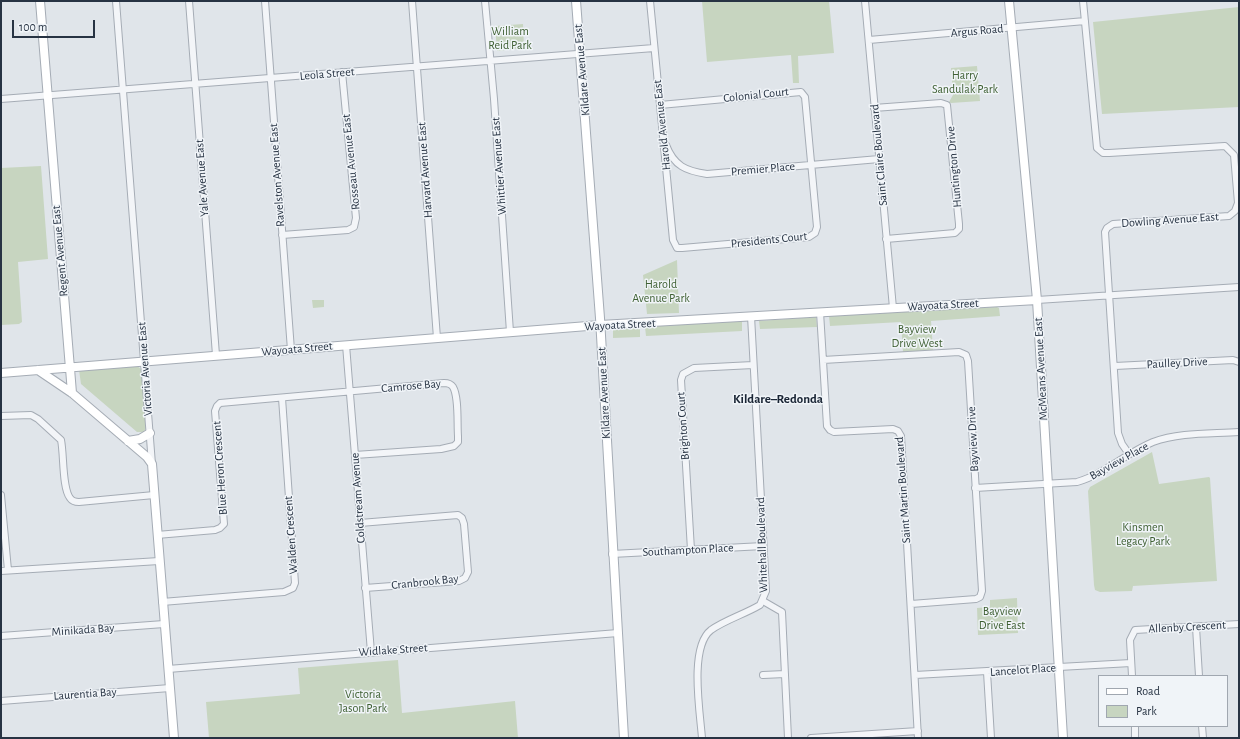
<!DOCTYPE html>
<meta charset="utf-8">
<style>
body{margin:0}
#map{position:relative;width:1240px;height:739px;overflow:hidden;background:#e0e5ea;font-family:"Alegreya Sans",sans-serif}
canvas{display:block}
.frame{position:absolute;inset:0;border:2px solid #273343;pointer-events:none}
.legend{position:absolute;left:1098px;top:675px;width:130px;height:52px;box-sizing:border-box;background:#f0f4f8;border:1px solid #a0a7b0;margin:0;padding:5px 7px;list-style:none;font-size:12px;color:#273343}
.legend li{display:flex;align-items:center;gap:8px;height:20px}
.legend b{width:20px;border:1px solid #a0a7b0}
.scale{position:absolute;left:12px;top:20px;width:83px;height:18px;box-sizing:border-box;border:2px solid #273343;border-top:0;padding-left:5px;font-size:12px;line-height:14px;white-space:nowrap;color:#273343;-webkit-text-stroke:3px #f0f4f8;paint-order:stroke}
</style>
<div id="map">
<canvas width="1240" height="739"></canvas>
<div class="frame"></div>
<ul class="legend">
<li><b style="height:5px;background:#fff"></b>Road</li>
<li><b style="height:11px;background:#c7d5c0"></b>Park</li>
</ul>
<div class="scale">100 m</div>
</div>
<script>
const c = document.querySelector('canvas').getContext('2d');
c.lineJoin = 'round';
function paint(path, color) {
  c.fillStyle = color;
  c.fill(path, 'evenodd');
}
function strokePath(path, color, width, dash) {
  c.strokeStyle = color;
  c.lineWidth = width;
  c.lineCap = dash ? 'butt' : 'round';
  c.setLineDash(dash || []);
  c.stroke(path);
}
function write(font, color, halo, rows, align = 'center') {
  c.font = font + ' "Alegreya Sans",sans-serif';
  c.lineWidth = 3;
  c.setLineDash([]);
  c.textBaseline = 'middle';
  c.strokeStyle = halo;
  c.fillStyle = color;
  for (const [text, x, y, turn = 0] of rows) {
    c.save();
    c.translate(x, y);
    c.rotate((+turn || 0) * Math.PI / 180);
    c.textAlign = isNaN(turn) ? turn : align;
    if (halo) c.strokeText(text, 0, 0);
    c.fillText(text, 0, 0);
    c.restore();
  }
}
paint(new Path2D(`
 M702,1h127l5,52 -36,3 1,27h-6l-2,-28 -84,7z
 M1239,7v100l-137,7 -9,-92z
 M523,24l1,24 -27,3 -2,-25z
 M977,66l3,35 -29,2 -2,-1 4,-7 -2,-27z
 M41,166l7,93 -30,3 4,60 -3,2 -18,1v-157z
 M677,260l2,53 -32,1 -4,-39z
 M312,300h12v7l-11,1z
 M997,307l2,1 1,8 -69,5 2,29 -30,2 -2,-30 -71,4 -1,-10z
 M816,317l1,10 -57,2 -1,-8z
 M742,321v10l-96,5 -1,-9z
 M637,327l3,2v8l-27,1v-9z
 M136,365l5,4 5,59 -2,4h-7l-56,-48 -2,-14z
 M1152,452l7,32 50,-7 1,1 7,103 -84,5 -1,5 -32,1 -5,-2 -1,-5 -6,-94 2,-4z
 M1017,598l1,35 -40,2 -1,-27 13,-1v-7z
 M398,660l4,53 113,-12 3,37h-309l-3,-36 94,-8 -2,-26z`), '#c7d5c0');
const street = new Path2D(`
 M116,1l36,463
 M189,1l27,354
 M265,1l26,349
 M412,1l25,337
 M485,1l9,98 16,233
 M650,1l23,239 4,8h5l127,-11 6,-4 2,-6 -12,-130 -4,-5 -141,13
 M865,1l28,307
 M1083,1l14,147 6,5h6l116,-7 9,9 4,48 -3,8 -6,5 -116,8 -6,4 -2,4 13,201 4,11 7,10
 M869,40l216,-19
 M1,99l653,-51
 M874,108l67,-5 6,2 12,119v5l-4,4 -69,6
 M666,145c8,21 20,26 41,29l172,-15
 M282,235l66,-5 6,-3 2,-9 -14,-146
 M1037,300l202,-13
 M820,312l7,114 3,4 4,2 59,-3 5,2 3,5 17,302
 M346,345l25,307
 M823,360l136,-8 7,3 2,6 14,230 -2,6 -4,2 -65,5
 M1115,366l118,-6 6,2
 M1,416l30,-1 7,4 23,21c3,14 1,48 9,58 2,3 6,4 9,4l75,-7
 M975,488l102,-6c28,-8 49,-29 76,-40 27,-10 58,-8 86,-10
 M1,495l7,75
 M360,523l98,-8 4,3 2,6 4,48 -3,6 -6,3 -94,7
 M157,535l58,-5 5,-2 4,-4 -9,-113 2,-5 3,-3 224,-20c4,0 7,1 9,4 6,10 4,37 5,49v6l-4,4 -13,3 -86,6
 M691,550l-10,-170 2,-6 11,-6 59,-3
 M612,554l151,-8
 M1,571l158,-10
 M763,601l19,11 6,126
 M162,602l122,-10 9,-4 2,-5 -13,-185
 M1196,627l3,49
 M1,636l163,-12
 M168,669l450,-36
 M987,672l4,66
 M763,675l22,-1
 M915,675l216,-12
 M1132,676l-2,-36 5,-10 104,-6
 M1,701l169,-13
 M1135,726v12
 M1202,726l1,12
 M702,738c-2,-26 -13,-91 9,-108 14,-10 34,-16 49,-25l6,-14 -15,-275
 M811,738l107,-7`);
const secondary = new Path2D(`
 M40,1l32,392
 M576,1l24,317 24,420
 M1009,1l28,299 26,438
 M38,370l34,23 75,64 5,7 22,274
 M1,373l599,-48 437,-25
 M128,441l12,-2 10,-6`);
strokePath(street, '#a5acb5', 8);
strokePath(secondary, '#a5acb5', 10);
strokePath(street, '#f3f5f8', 6);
strokePath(secondary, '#fff', 8);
write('12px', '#3f6033', '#f0f4f8', [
 ["William",510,31],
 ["Reid Park",510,45],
 ["Harry",965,75],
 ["Sandulak Park",965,89],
 ["Harold",661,284],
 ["Avenue Park",661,298],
 ["Bayview",917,329],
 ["Drive West",917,343],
 ["Kinsmen",1143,527],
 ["Legacy Park",1143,541],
 ["Bayview",1002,611],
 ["Drive East",1002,625],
 ["Victoria",363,694],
 ["Jason Park",363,708]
]);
write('12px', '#273343', '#f0f4f8', [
 ["Argus Road",977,31,-5],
 ["Kildare Avenue East",582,70,-95],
 ["Leola Street",327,74,-5],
 ["Colonial Court",756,95,-6],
 ["Harold Avenue East",662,125,-96],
 ["Saint Claire Boulevard",879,155,-95],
 ["Rosseau Avenue East",351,162,-96],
 ["Whittier Avenue East",499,166,-94],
 ["Huntington Drive",954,167,-95],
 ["Premier Place",763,169,-5],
 ["Harvard Avenue East",425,170,-94],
 ["Ravelston Avenue East",277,175,-94],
 ["Yale Avenue East",202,178,-94],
 ["Dowling Avenue East",1170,220,-4],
 ["Presidents Court",769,240,-6],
 ["Regent Avenue East",60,251,-95],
 ["Wayoata Street",943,305,-3],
 ["Wayoata Street",620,325,-3],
 ["Wayoata Street",297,349,-5],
 ["Paulley Drive",1177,363,-3],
 ["Victoria Avenue East",145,369,-94],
 ["McMeans Avenue East",1041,369,-93],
 ["Camrose Bay",411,386,-5],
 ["Kildare Avenue East",604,393,-93],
 ["Brighton Court",683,426,-94],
 ["Bayview Drive",973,439,-93],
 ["Bayview Place",1119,461,-29],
 ["Blue Heron Crescent",220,468,-94],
 ["Saint Martin Boulevard",903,490,-94],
 ["Coldstream Avenue",358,498,-94],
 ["Walden Crescent",291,535,-94],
 ["Whitehall Boulevard",762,545,-92],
 ["Southampton Place",688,550,-3],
 ["Cranbrook Bay",425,582,-6],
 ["Allenby Crescent",1187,627,-3],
 ["Minikada Bay",83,630,-4],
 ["Widlake Street",393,650,-4],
 ["Lancelot Place",1023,670,-4],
 ["Laurentia Bay",85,694,-4]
]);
write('bold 13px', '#192434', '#f0f4f8', [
 ["Kildare–Redonda",778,399]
]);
</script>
